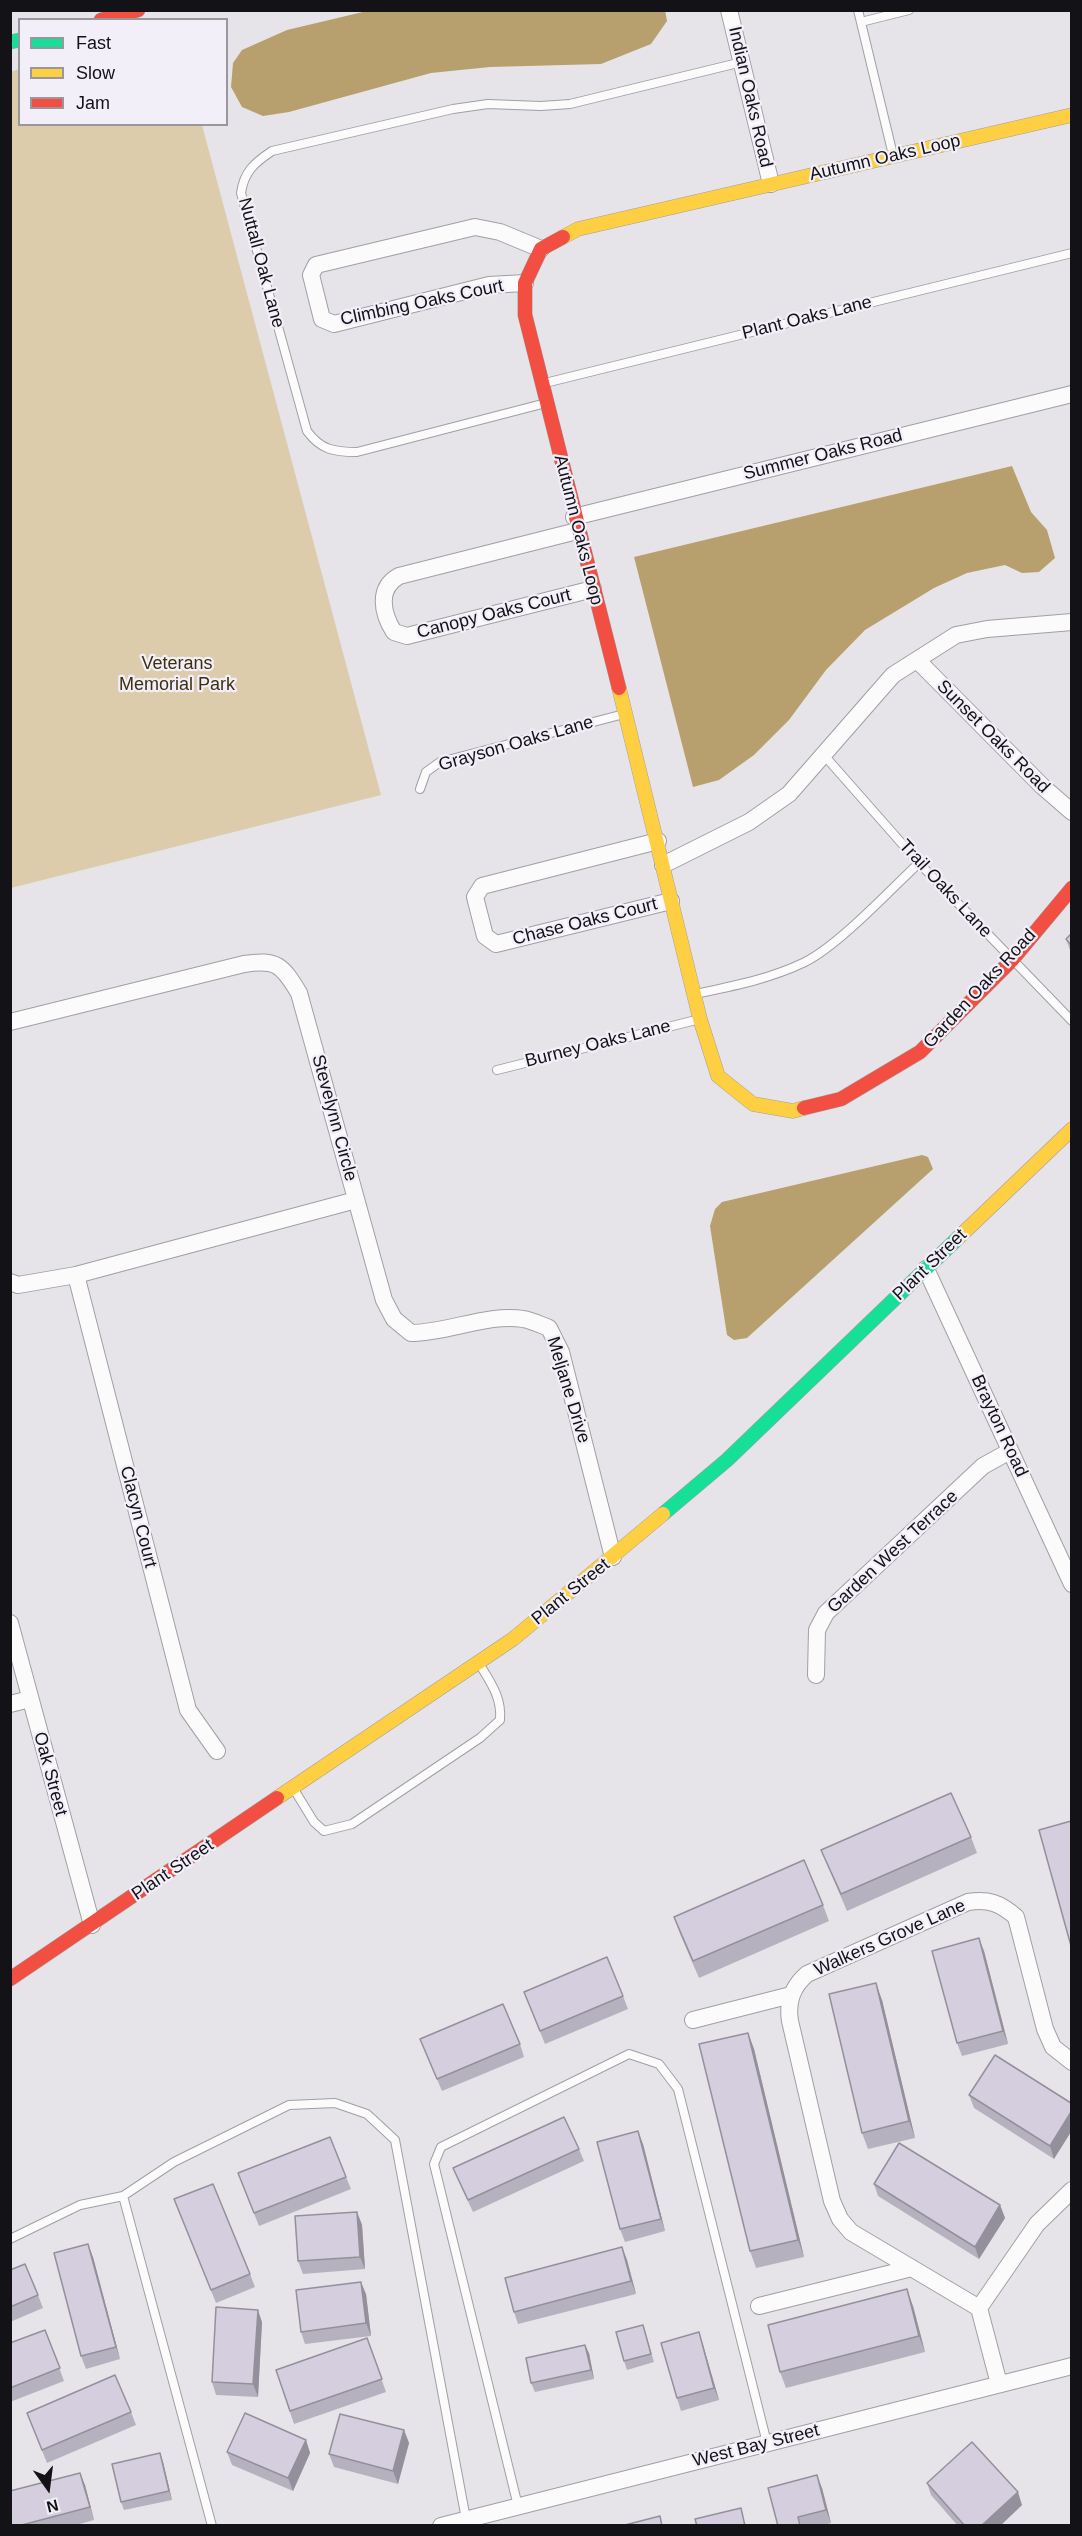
<!DOCTYPE html>
<style>
body{margin:0}
#map{position:relative;width:1082px;height:2536px;overflow:hidden;background:#e6e4e9;font-family:Helvetica,sans-serif}
canvas{display:block}
.frame{position:absolute;inset:0;border:12px solid #131216;pointer-events:none}
.legend{position:absolute;left:18px;top:18px;width:210px;height:108px;box-sizing:border-box;background:#f2eff9;border:2px solid #99979e;margin:0;padding:8px 10px;list-style:none;font-size:18px;color:#131216}
.legend li{display:flex;align-items:center;gap:12px;height:30px}
.legend b{width:30px;border:2px solid #99979e}
.north{position:absolute;left:18px;top:2458px;width:60px;height:60px;-webkit-text-stroke:4px #f2eff9;paint-order:stroke;rotate:166deg;font-size:16px;font-weight:700;line-height:24px;text-align:center;color:#131216}
.north::after{content:'';display:block;margin:auto;width:21px;height:27px;background:#131216;clip-path:polygon(50% 0,100% 100%,50% 72%,0 100%)}
</style>
<div id="map">
<canvas width="1082" height="2536"></canvas>
<div class="frame"></div>
<ul class="legend">
<li><b style="height:8px;background:#16e098"></b>Fast</li>
<li><b style="height:8px;background:#ffcf43"></b>Slow</li>
<li><b style="height:8px;background:#f24e42"></b>Jam</li>
</ul>
<div class="north">N</div>
</div>
<script>
const c = document.querySelector('canvas').getContext('2d');
c.lineJoin = 'round';
function paint(path, color) {
  c.fillStyle = color;
  c.fill(path, 'evenodd');
}
function strokePath(path, color, width, dash) {
  c.strokeStyle = color;
  c.lineWidth = width;
  c.lineCap = dash ? 'butt' : 'round';
  c.setLineDash(dash || []);
  c.stroke(path);
}
function write(font, color, halo, rows, align = 'center') {
  c.font = font + ' Helvetica,sans-serif';
  c.lineWidth = 4.5;
  c.setLineDash([]);
  c.textBaseline = 'middle';
  c.strokeStyle = halo;
  c.fillStyle = color;
  for (const [text, x, y, turn = 0] of rows) {
    c.save();
    c.translate(x, y);
    c.rotate((+turn || 0) * Math.PI / 180);
    c.textAlign = isNaN(turn) ? turn : align;
    if (halo) c.strokeText(text, 0, 0);
    c.fillText(text, 0, 0);
    c.restore();
  }
}
paint(new Path2D(`
 M19,69l1,55 182,1 179,670 -370,93 -1,-816z`), '#ddccab');
paint(new Path2D(`
 M367,11l298,-1 2,11 -16,23 -50,20 -111,3 -59,6 -142,39 -26,4 -21,-9 -11,-20 2,-24 9,-13 45,-20z
 M1012,466l19,46 16,18 8,28 -16,14 -17,1 -17,-8 -38,8 -33,15 -69,42 -39,40 -37,50 -35,35 -35,25 -26,7 -59,-230z
 M922,1155l6,2 5,12 -186,169 -13,2 -7,-5 -17,-109 5,-17 7,-7z`), '#b7a06d');
const lane = new Path2D(`
 M858,10l35,145
 M861,22l48,-12
 M545,383l527,-130
 M546,403l-189,49c-23,0 -36,-2 -50,-21l-66,-238c3,-21 13,-30 31,-42l181,-42 35,-5 53,2 29,-2 172,-42
 M823,754l96,109 153,158
 M420,789l6,-17 14,-10 184,-48
 M695,994c38,-8 75,-15 110,-32 34,-17 85,-72 114,-99
 M497,1070l203,-51
 M295,1791l19,31 10,9 28,-7 128,-86 20,-18c2,-22 -9,-37 -20,-55
 M123,2196l89,330
 M10,2239l70,-34 43,-9 51,-34 115,-57 46,-2 32,11 28,26 71,379
 M518,2506l-84,-342 7,-17 188,-93 30,10 19,25 89,354`);
const street = new Path2D(`
 M729,10l42,174
 M525,283l-36,2 -155,39 -12,-5 -11,-44 5,-10 159,-38 25,5 41,17
 M574,517l498,-123
 M577,531l-178,45c-22,12 -17,37 -5,56l13,4 186,-47
 M917,660l125,126 30,26
 M658,841l-176,45 -7,11 10,39 11,8 175,-43
 M663,865l86,-43 40,-28 104,-119 63,-40 31,-6 85,-7
 M10,1022l234,-58c33,-5 38,1 55,29l85,307 10,19 17,14c36,0 78,-20 112,-14 8,1 18,6 26,9l12,24 52,205
 M926,1269l146,315
 M76,1275l112,435 29,41
 M10,1282l8,3 58,-10 280,-75
 M10,1623l82,302
 M816,1675l1,-45 9,-17 157,-147 27,-15
 M10,1704l20,-5
 M693,2020l98,-25
 M759,2306l153,-38
 M979,2308l58,-84 35,-34
 M999,2384l-20,-76 -128,-76 -11,-13 -8,-18 -42,-180c-3,-19 2,-34 17,-47l161,-72c21,-3 32,1 48,15l29,112 8,18 19,15
 M441,2526l631,-160`);
const fast = new Path2D(`
 M10,42l10,-2
 M663,1514l64,-54 231,-222`);
const slow = new Path2D(`
 M563,237l15,-8 494,-114
 M619,688l81,331 18,57 35,28 40,7 11,-3
 M958,1238l114,-109
 M277,1798l236,-159 150,-125`);
const jam = new Path2D(`
 M101,20l37,-10
 M563,237l-22,12 -16,34v32l94,373
 M804,1108l37,-9 79,-47 92,-92 60,-72
 M10,1979l267,-181`);
strokePath(lane, '#a09fa3', 10);
strokePath(street, '#a09fa3', 18);
strokePath(fast, '#a09fa3', 15);
strokePath(slow, '#a09fa3', 15);
strokePath(jam, '#a09fa3', 15);
strokePath(lane, '#fbfbfc', 8);
strokePath(street, '#fbfbfc', 16);
strokePath(fast, '#16e098', 14);
strokePath(slow, '#ffcf43', 14);
strokePath(jam, '#f24e42', 14);
paint(new Path2D(`
 M1071,934v19l-5,-14z
 M971,1837l6,16 -130,58 -19,-44 -7,-17z
 M823,1905l6,16 -130,57 -19,-44 -6,-17z
 M984,1951l24,93 -46,12 -5,-13z
 M524,1992l99,4 5,13 -83,35z
 M882,2000l33,138 -47,11 -6,-16z
 M748,2033l6,16 50,208 -48,11 -6,-17z
 M420,2039l100,5 4,13 -82,34z
 M969,2095l102,8 -17,56 -80,-51z
 M643,2144l22,87 -40,11 -5,-13z
 M579,2149l5,12 -111,51 -15,-32 -5,-12z
 M346,2177l5,12 -92,37 -16,-40z
 M874,2184l126,21 5,13 -26,41 -101,-63z
 M174,2199l76,75 5,13 -39,16z
 M357,2212l5,13 3,44 -62,5 -5,-13z
 M622,2247l5,13 9,34 -118,30 -4,-12z
 M93,2257l27,102 -34,10 -5,-13z
 M10,2270l28,25 5,13 -33,14z
 M366,2294l5,42 -66,8 -4,-12z
 M913,2306l12,46 -139,36 -6,-16z
 M262,2322l-4,75 -42,-2 -4,-13z
 M643,2325l11,37 -27,8 -3,-9z
 M45,2330l19,51 -54,21v-59z
 M367,2338l19,54 -92,32 -18,-54z
 M703,2345l16,55 -38,11 -4,-13z
 M589,2353l5,26 -59,13 -4,-9z
 M131,2412l5,13 -89,38 -20,-50z
 M404,2430l5,13 -11,41 -64,-17 -5,-13z
 M306,2440l4,13 -17,38 -61,-26 -5,-13z
 M163,2462l9,38 -48,10 -3,-8z
 M927,2483l95,22 -22,21h-42l-27,-31z
 M85,2485l9,35 -21,6h-63z
 M822,2488l9,35 -10,3h-43z`), '#b6b1bf');
paint(new Path2D(`
 M979,1938l5,13 24,93 -5,-13z
 M876,1983l6,17 33,138 -6,-17z
 M748,2033l6,16 50,208 -6,-17z
 M1071,2112v20l-17,27 -4,-13z
 M638,2131l5,13 22,87 -4,-12z
 M1000,2205l5,13 -26,41 -4,-12z
 M357,2212l5,13 3,44 -5,-12z
 M88,2244l5,13 27,102 -4,-12z
 M622,2247l5,13 9,34 -5,-13z
 M361,2282l5,12 5,42 -5,-13z
 M907,2289l6,17 12,46 -6,-16z
 M258,2310l4,12 -4,75 -5,-13z
 M699,2332l4,13 16,55 -5,-12z
 M585,2345l4,8 5,26 -3,-9z
 M404,2430l5,13 -11,41 -5,-13z
 M306,2440l4,13 -17,38 -5,-13z
 M160,2453l3,9 9,38 -3,-9z
 M80,2473l5,12 9,35 -4,-13z
 M817,2475l5,13 9,35 -5,-13z
 M1018,2492l4,13 -22,21h-19z`), '#94909b');
const building = new Path2D(`
 M1071,934v11l-5,-6z
 M951,1793l20,44 -130,57 -20,-44z
 M1071,1821v125l-32,-116z
 M804,1860l19,45 -130,56 -19,-44z
 M979,1938l24,93 -46,12 -25,-92z
 M607,1957l16,39 -83,35 -16,-39z
 M876,1983l33,138 -47,12 -33,-139z
 M503,2004l17,40 -83,35 -17,-40z
 M748,2033l50,207 -48,11 -51,-207z
 M995,2055l76,48v9l-21,34 -81,-51z
 M564,2117l15,32 -111,51 -15,-32z
 M638,2131l23,88 -41,10 -23,-87z
 M330,2137l16,40 -92,36 -16,-40z
 M899,2143l101,62 -25,42 -101,-63z
 M213,2184l37,90 -39,16 -37,-91z
 M357,2212l3,45 -62,4 -3,-45z
 M88,2244l28,103 -35,9 -27,-103z
 M622,2247l9,34 -117,31 -9,-34z
 M25,2264l13,31 -28,12v-37z
 M361,2282l5,41 -65,9 -5,-42z
 M907,2289l12,47 -139,36 -12,-47z
 M216,2307l42,3 -5,74 -41,-2z
 M643,2325l8,29 -27,7 -8,-29z
 M45,2330l15,38 -50,20v-45z
 M699,2332l15,56 -37,10 -16,-55z
 M367,2338l15,41 -92,32 -14,-41z
 M585,2345l6,25 -60,13 -5,-25z
 M115,2375l16,37 -89,38 -15,-37z
 M245,2413l61,27 -18,38 -61,-26z
 M340,2414l64,16 -11,41 -64,-17z
 M972,2442l46,50 -37,34h-16l-38,-43z
 M160,2453l9,38 -48,11 -9,-38z
 M80,2473l10,34 -72,19h-8v-35z
 M817,2475l9,35 -28,7 2,9h-22l-10,-38z
 M741,2508l4,18h-48l-2,-7z
 M660,2516l2,10h-41z`);
paint(building, '#d4cede');
strokePath(building, '#94909b', 1.5);
write('18px', '#131216', '#f2eff9', [
 ["Indian Oaks Road",750,97,77],
 ["Autumn Oaks Loop",885,158,-13],
 ["Nuttall Oak Lane",261,263,75],
 ["Climbing Oaks Court",422,303,-12],
 ["Plant Oaks Lane",807,318,-14],
 ["Summer Oaks Road",823,455,-14],
 ["Autumn Oaks Loop",578,530,76],
 ["Canopy Oaks Court",494,614,-14],
 ["Sunset Oaks Road",993,737,45],
 ["Grayson Oaks Lane",516,744,-16],
 ["Trail Oaks Lane",945,889,47],
 ["Chase Oaks Court",585,922,-14],
 ["Garden Oaks Road",980,989,-47],
 ["Burney Oaks Lane",598,1044,-14],
 ["Stevelynn Circle",334,1118,75],
 ["Plant Street",930,1265,-44],
 ["Meljane Drive",568,1390,73],
 ["Brayton Road",999,1426,65],
 ["Clacyn Court",138,1517,76],
 ["Garden West Terrace",893,1552,-43],
 ["Plant Street",571,1592,-39],
 ["Oak Street",50,1774,75],
 ["Plant Street",173,1870,-34],
 ["Walkers Grove Lane",890,1938,-24],
 ["West Bay Street",756,2446,-14]
]);
write('18px', '#3d2f0e', '#f2eff9', [
 ["Veterans",177,664],
 ["Memorial Park",177,685]
]);
</script>
